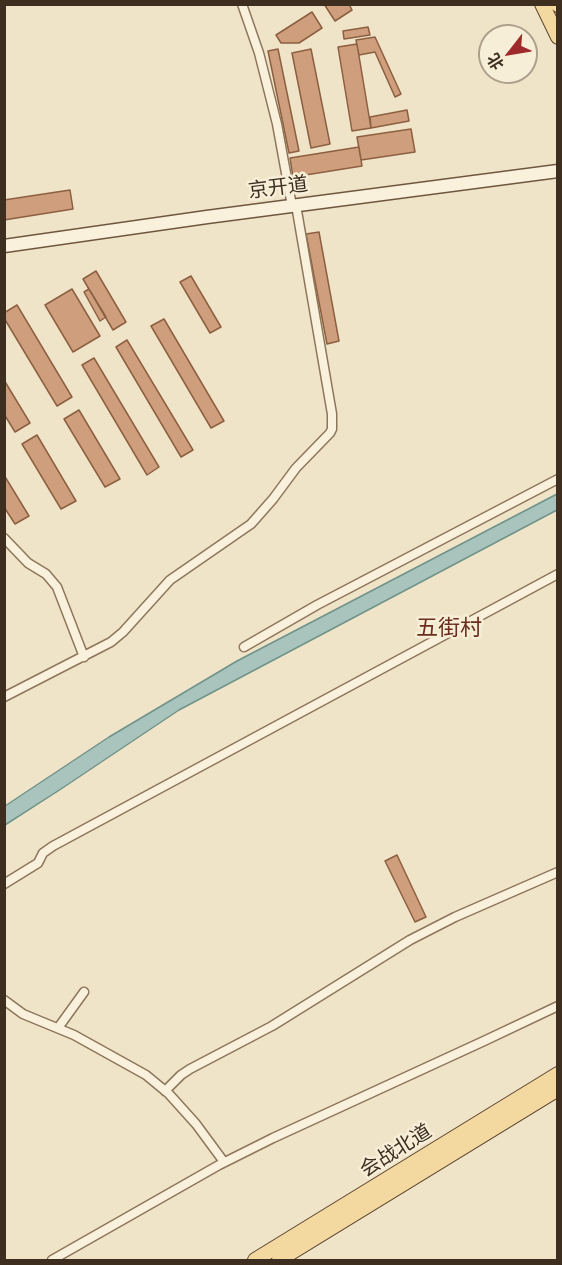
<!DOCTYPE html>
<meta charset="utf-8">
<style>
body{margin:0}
#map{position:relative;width:562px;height:1265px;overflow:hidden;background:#f0e4c8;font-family:Literata,"Noto Sans SC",serif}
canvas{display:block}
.frame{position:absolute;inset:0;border:6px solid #3d2e20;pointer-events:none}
.north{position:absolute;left:478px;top:24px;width:60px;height:60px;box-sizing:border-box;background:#f7eed8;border:2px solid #ada18e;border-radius:50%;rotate:239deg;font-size:16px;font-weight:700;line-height:24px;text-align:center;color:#3d2e20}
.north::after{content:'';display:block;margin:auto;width:21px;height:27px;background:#9e2a2b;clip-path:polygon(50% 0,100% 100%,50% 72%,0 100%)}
</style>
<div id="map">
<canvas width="562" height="1265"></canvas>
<div class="frame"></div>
<div class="north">北</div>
</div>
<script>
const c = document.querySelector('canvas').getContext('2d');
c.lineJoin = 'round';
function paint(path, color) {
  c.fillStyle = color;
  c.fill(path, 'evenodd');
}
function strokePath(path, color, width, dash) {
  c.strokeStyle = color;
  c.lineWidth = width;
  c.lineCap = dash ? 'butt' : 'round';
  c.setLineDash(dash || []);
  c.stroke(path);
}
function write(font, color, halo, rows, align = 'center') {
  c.font = font + ' Literata,"Noto Sans SC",serif';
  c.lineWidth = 5;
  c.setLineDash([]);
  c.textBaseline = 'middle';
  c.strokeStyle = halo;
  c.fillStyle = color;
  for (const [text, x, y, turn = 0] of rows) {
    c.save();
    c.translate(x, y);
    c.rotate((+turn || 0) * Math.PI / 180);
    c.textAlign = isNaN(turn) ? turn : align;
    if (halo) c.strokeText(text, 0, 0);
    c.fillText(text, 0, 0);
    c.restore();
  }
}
const water = new Path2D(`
 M557,494v16l-378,200 -118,79 -56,36v-19l104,-69 128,-76z`);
paint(water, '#a9c4bc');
strokePath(water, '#6f938a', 1.5);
const building = new Path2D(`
 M324,4h25l3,6 -17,11z
 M312,12l10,16 -23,15h-18l-5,-8z
 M368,27l2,8 -26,4 -1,-8z
 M375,37l26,57 -6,3 -20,-45 -16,3 -3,-15z
 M357,44l14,84 -19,3 -14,-84z
 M278,49l21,102 -10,2 -21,-102z
 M311,49l19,95 -19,4 -19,-95z
 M407,110l2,11 -38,7 -1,-11z
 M411,129l4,23 -54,8 -4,-23z
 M359,147l3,19 -69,11 -3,-19z
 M70,190l3,19 -69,11v-20z
 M319,232l20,109 -12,3 -21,-110z
 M96,271l30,51 -13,8 -30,-51z
 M191,276l30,51 -11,6 -30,-51z
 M72,289l28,47 -27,16 -28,-47z
 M89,289l17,28 -6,4 -16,-29z
 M17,305l55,92 -15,9 -53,-88v-5z
 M164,319l60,102 -13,7 -60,-102z
 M127,340l66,110 -12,7 -65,-110z
 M94,358l65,109 -12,8 -65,-110z
 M4,380l26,43 -15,9 -11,-18z
 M79,410l41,69 -15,8 -41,-68z
 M37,435l39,66 -15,8 -39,-65z
 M4,475l25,41 -14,8 -11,-17z
 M397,855l29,62 -11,5 -30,-61z`);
paint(building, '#cf9f7d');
strokePath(building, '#8d5f41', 1.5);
const street = new Path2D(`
 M242,4l17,49 18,71 15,82
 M4,538l24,25 18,11 11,13 27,70
 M244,647l73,-42 241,-126
 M4,697l107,-55 12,-10 47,-52 81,-56 22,-25 23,-31 34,-35 2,-4v-15l-36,-209
 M4,884l34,-21 5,-10 10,-7 505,-272
 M4,1000l19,14 51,21 72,40 23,19 27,30 28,38
 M58,1028l26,-36
 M165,1091l16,-16 9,-6 82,-43 138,-86 45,-23 103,-45
 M52,1260l167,-95 54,-27 211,-97 74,-35`);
const secondary = new Path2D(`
 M4,246l203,-29 351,-46`);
const primary = new Path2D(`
 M542,4l16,33
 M557,4l1,1
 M255,1260l303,-186
 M279,1260l279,-171`);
strokePath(street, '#8d765c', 11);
strokePath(secondary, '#6f573f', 15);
strokePath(primary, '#5b4430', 16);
strokePath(street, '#faf1dc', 8);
strokePath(secondary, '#faf1dc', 12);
strokePath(primary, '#f3d9a0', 14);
write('20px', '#3d2e20', '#f7eed8', [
 ["京开道",278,188,-7],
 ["会战北道",396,1151,-32]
]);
write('22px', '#6b2e1e', '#f7eed8', [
 ["五街村",449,629]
]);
</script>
